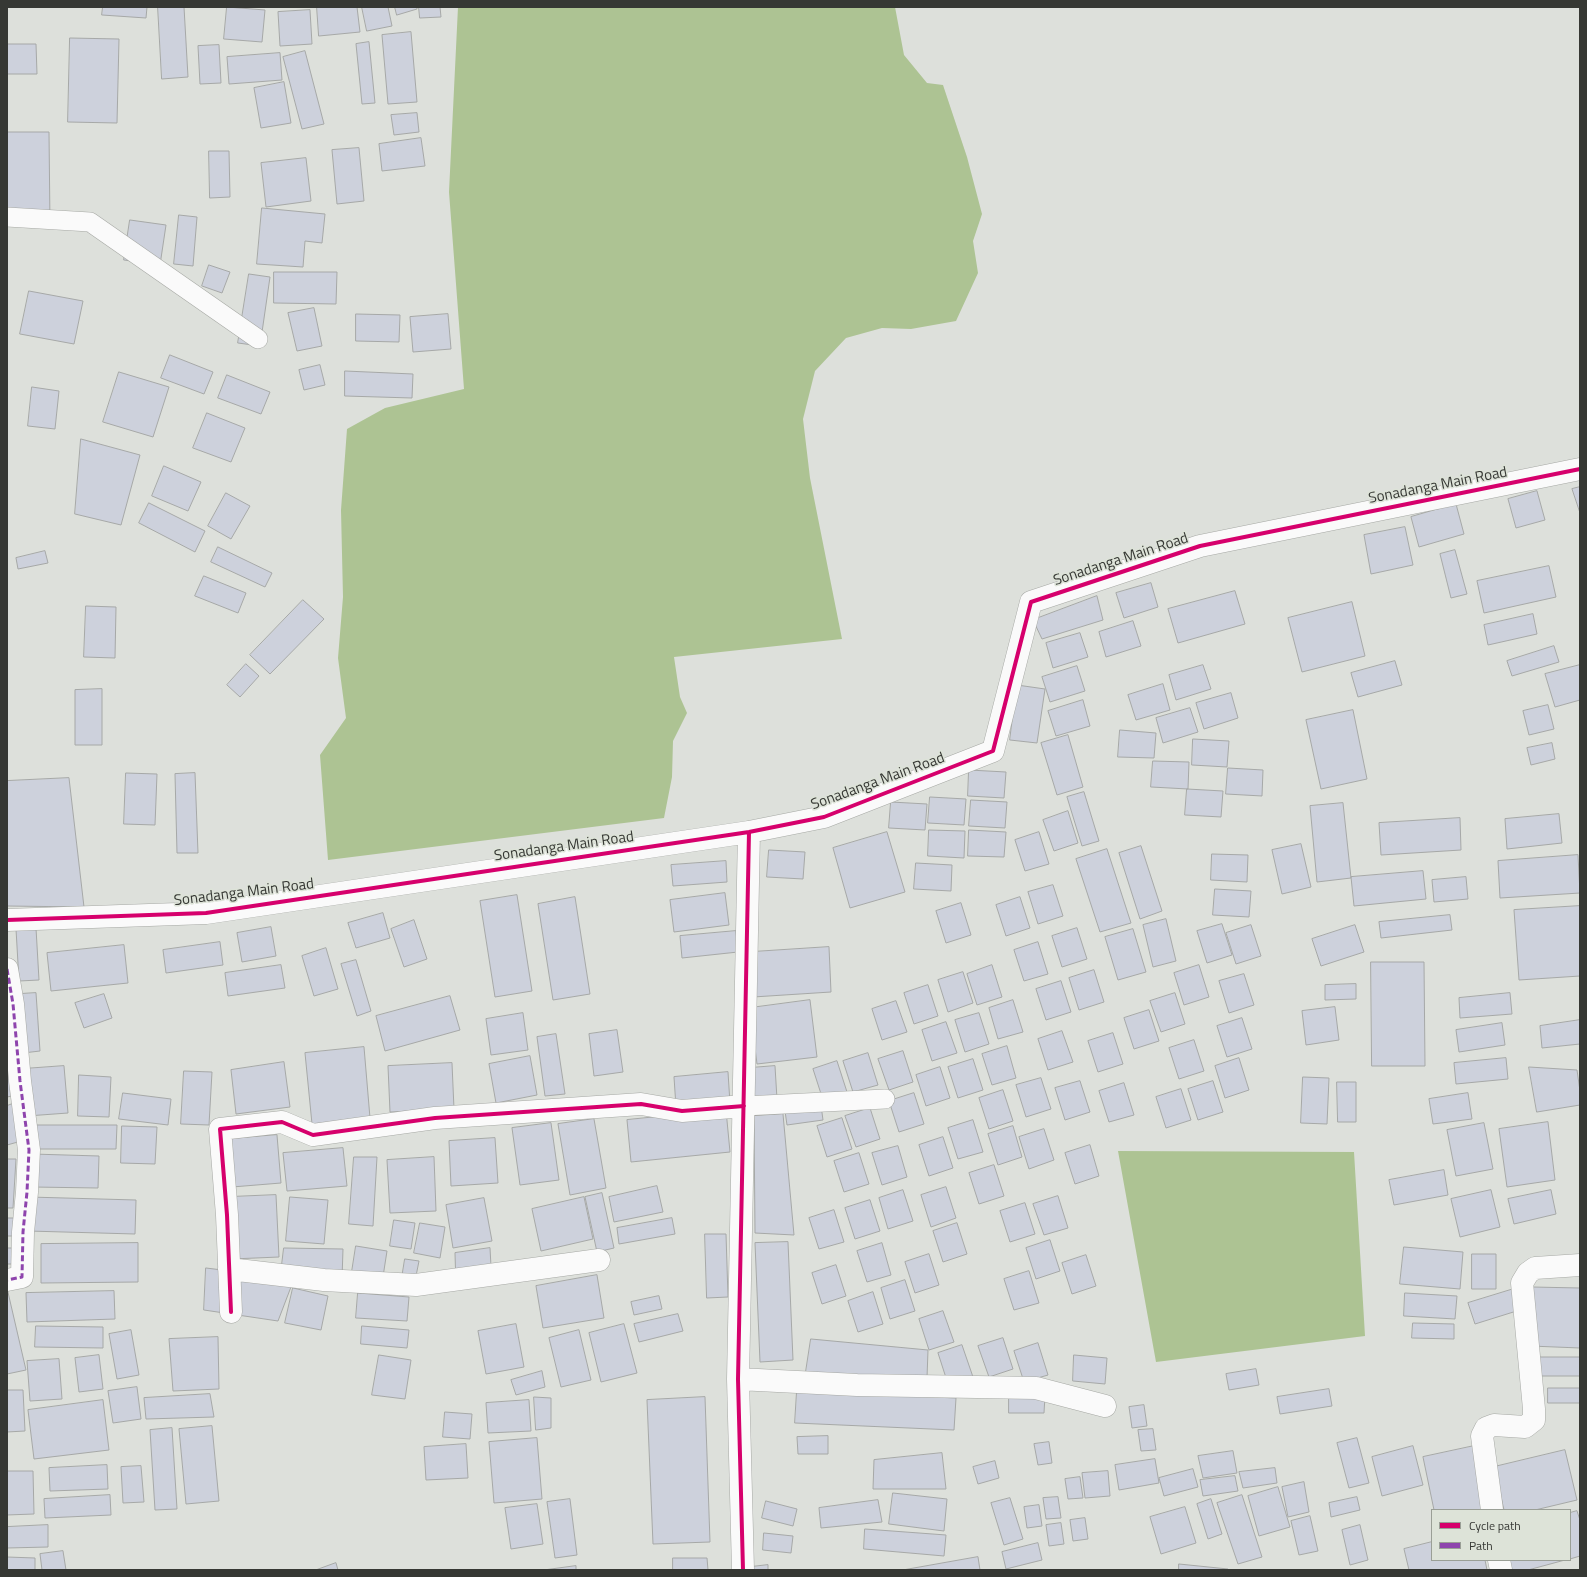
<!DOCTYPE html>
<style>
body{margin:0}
#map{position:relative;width:1587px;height:1577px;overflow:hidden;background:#dde0db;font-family:"Titillium Web",sans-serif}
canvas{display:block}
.frame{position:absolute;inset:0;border:8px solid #363834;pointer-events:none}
.legend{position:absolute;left:1431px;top:1509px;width:140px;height:52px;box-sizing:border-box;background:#dde3d8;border:1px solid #9a9f96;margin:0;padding:5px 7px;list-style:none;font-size:12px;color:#363834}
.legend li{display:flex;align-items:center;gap:8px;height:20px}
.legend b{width:20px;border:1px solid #9a9f96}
</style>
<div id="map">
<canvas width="1587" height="1577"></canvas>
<div class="frame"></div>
<ul class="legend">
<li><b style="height:5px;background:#d6006c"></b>Cycle path</li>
<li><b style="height:5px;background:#8e44ad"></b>Path</li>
</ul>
</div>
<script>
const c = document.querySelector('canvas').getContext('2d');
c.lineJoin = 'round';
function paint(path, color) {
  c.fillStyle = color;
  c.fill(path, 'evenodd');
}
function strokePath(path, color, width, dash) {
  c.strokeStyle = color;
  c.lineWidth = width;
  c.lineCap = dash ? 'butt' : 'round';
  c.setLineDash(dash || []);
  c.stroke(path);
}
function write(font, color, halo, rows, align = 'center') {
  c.font = font + ' "Titillium Web",sans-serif';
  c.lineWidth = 3;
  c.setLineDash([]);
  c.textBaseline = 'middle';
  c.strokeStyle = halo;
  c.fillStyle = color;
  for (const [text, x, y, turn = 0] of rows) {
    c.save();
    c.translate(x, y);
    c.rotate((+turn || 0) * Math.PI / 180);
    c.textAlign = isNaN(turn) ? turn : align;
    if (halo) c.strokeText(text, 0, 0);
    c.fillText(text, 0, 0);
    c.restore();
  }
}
paint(new Path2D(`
 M458,7h437l9,48 23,28 16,2 24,72 15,57 -9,27 5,32 -22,48 -45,8 -29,-1 -36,10 -31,33 -12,48 7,59 32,161 -168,18 6,40 7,16 -14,28 -1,36 -8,41 -336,42 -8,-105 26,-37 -8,-60 5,-61 -2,-87 6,-81 38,-21 79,-19 -15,-197z
 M1118,1151l236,1 11,184 -209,26z`), '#adc393');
const building = new Path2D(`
 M103,7h44l-1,11 -44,-3z
 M158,7h26l4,70 -26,2z
 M227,7l38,3 -3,32 -38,-3z
 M317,7h40l3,25 -41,4z
 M362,7h26l4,19 -25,5z
 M395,7h22v2l-20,6z
 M419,7h21l1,10 -21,1z
 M310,10l2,34 -32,2 -2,-34z
 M411,32l6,70 -29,2 -6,-69z
 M70,38l49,1 -2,84 -49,-1z
 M369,42l6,61 -13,1 -6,-60z
 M7,44h29l1,30h-30z
 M219,45l2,38 -21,1 -2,-38z
 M305,51l19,73 -22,5 -19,-72z
 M280,53l2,27 -53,4 -2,-27z
 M284,82l7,41 -30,5 -7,-40z
 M417,113l2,19 -25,3 -3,-20z
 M7,132h42l1,93h-43z
 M421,138l4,28 -43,5 -3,-27z
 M359,148l5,53 -27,3 -5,-54z
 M209,151h20l1,46 -20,1z
 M306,158l5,43 -45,6 -5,-44z
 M262,208l63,6 -3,29 -17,-2 -2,26 -46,-3z
 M179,215l18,2 -4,49 -19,-2z
 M130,220l36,5 -6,40 -36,-5z
 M209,265l21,7 -8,21 -20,-7z
 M274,272h63l-1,32 -62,-1z
 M249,274l21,3 -10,69 -22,-3z
 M29,291l54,10 -9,43 -54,-10z
 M314,308l8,38 -25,5 -9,-38z
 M356,314l44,1 -1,27 -43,-1z
 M448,314l3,35 -38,3 -3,-35z
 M170,355l43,17 -9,22 -43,-16z
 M320,365l5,20 -21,5 -5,-20z
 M345,371l68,3 -1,24 -67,-2z
 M119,372l50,15 -16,50 -50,-15z
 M227,375l43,17 -9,22 -43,-16z
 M32,387l27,4 -4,38 -27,-3z
 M207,413l38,15 -14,34 -38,-14z
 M81,439l59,16 -19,70 -46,-11z
 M164,466l37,16 -13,29 -36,-15z
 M1580,487v26l-8,-24z
 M1537,491l8,29 -29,8 -8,-29z
 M226,493l24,13 -19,33 -23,-13z
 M149,503l56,28 -10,21 -56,-29z
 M1456,504l8,30 -45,13 -8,-30z
 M1405,527l8,38 -42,9 -7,-39z
 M218,547l54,26 -7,14 -54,-25z
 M1455,550l12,44 -16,4 -11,-44z
 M45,551l3,12 -30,6 -2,-11z
 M1549,566l7,31 -72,16 -7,-32z
 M204,576l42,17 -8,20 -43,-17z
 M1151,583l7,24 -34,11 -8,-25z
 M1235,591l10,33 -67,19 -10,-34z
 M1097,596l6,24 -61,19 -9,-19z
 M303,600l21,19 -54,55 -20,-19z
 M1352,602l13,54 -63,16 -14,-54z
 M86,606l30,1 -1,51 -31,-1z
 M1533,614l4,20 -49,11 -4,-20z
 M1133,621l8,25 -35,11 -7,-25z
 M1080,633l8,24 -35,11 -7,-25z
 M1554,646l5,16 -47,14 -5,-15z
 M1395,661l7,24 -44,12 -7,-24z
 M246,664l13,12 -19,21 -13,-12z
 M1203,665l8,24 -35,11 -7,-25z
 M1580,665v35l-25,7 -10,-33z
 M1077,666l8,25 -35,11 -8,-25z
 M1163,684l7,26 -34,10 -8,-25z
 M1017,685l28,4 -8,54 -27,-3z
 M102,689v56h-27v-55z
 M1231,693l7,25 -34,11 -8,-26z
 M1083,700l7,26 -34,10 -8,-25z
 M1548,705l6,24 -25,6 -6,-24z
 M1190,708l8,24 -35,11 -7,-25z
 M1353,710l14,69 -46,10 -15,-69z
 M1120,730l36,3 -2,25 -36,-1z
 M1068,735l15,52 -26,8 -16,-52z
 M1193,739l36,2 -2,26 -35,-2z
 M1552,743l3,16 -24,6 -4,-17z
 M1153,761l36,1 -1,27 -37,-2z
 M1228,768l35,2 -1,26 -36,-2z
 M969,770l37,2 -2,26 -36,-2z
 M126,773l31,1 -2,51 -31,-1z
 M195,773l3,80h-21l-2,-79z
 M69,778l15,129 -77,-1v-125z
 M1187,789l36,2 -2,26 -36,-2z
 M1084,792l15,49 -17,5 -15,-49z
 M930,797l36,2 -2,26 -36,-2z
 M971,800l36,2 -2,26 -36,-2z
 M891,802l36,2 -2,26 -36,-2z
 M1343,803l8,75 -34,4 -7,-76z
 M1068,811l10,32 -24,8 -11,-31z
 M1559,814l3,29 -55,6 -2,-30z
 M1460,818l1,32 -80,5 -2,-32z
 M929,830l36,1 -1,27 -36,-2z
 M969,830l37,2 -2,25 -36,-1z
 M887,832l18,60 -55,16 -17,-60z
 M1039,832l10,32 -24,7 -10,-31z
 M1301,844l10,43 -29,7 -10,-44z
 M1141,846l21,65 -22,8 -21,-66z
 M1107,849l24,74 -31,9 -24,-73z
 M769,850l36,2 -2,27 -36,-2z
 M1212,854l36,1 -1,27 -36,-2z
 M1578,855l2,38 -80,5 -2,-37z
 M726,861l1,21 -54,4 -2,-21z
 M916,863l36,2 -1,26 -37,-2z
 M1423,871l3,28 -72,7 -3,-29z
 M1466,877l2,22 -34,3 -2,-22z
 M1053,885l10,31 -25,8 -10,-32z
 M1215,889l36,2 -2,26 -36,-2z
 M725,893l4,32 -55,7 -4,-32z
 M517,895l15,96 -37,6 -15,-96z
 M575,897l15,97 -37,6 -15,-96z
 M1020,897l10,31 -24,8 -10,-31z
 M961,903l10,32 -25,8 -10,-32z
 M1580,906v70l-61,4 -5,-70z
 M383,913l7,25 -34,10 -8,-25z
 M1450,915l2,15 -71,8 -2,-16z
 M1166,919l10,42 -23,6 -10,-42z
 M414,920l13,39 -23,8 -13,-38z
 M1222,924l10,31 -25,8 -10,-32z
 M1251,925l10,31 -25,8 -10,-31z
 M1355,925l9,27 -43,14 -9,-27z
 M271,927l5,29 -34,6 -5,-29z
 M36,928l3,52 -20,1 -3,-52z
 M1077,928l10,31 -25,8 -10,-31z
 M1133,929l13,43 -28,8 -13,-43z
 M736,931l2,21 -56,6 -2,-22z
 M220,942l3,23 -57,8 -3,-23z
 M1038,942l10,32 -24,7 -10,-31z
 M124,945l4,38 -77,8 -4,-38z
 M829,947l2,45 -78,5 -1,-45z
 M326,948l12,41 -24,7 -12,-40z
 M356,960l15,51 -14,5 -16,-52z
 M1371,962h53l1,104h-53z
 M281,965l4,23 -57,8 -3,-23z
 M992,965l10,32 -25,8 -10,-31z
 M1199,965l10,32 -25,8 -10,-32z
 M1094,970l10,32 -25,8 -10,-32z
 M963,972l10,31 -25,9 -10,-32z
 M1244,974l10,31 -25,8 -10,-32z
 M1061,981l10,31 -25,8 -10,-31z
 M1356,984v15l-31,1v-15z
 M928,985l10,31 -24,8 -10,-31z
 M36,993l4,58 -17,2 -3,-59z
 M1175,993l10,31 -24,8 -11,-31z
 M1510,993l2,21 -52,4 -1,-20z
 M104,994l8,24 -28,10 -9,-25z
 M450,996l10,34 -75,21 -9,-35z
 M810,1000l7,57 -60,7 -7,-56z
 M1013,1000l10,32 -25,7 -9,-31z
 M896,1001l11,31 -25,8 -10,-31z
 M1335,1007l4,33 -33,5 -4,-34z
 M1149,1010l10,31 -25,8 -10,-31z
 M523,1013l5,37 -37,5 -5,-36z
 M979,1013l10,31 -24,8 -10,-32z
 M1242,1018l10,31 -25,8 -10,-31z
 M1580,1020v24l-38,4 -2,-22z
 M946,1022l11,31 -25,8 -10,-31z
 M1502,1023l3,22 -46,7 -3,-22z
 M617,1030l6,42 -29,4 -5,-42z
 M1062,1031l11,31 -25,8 -10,-31z
 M1113,1033l10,31 -25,8 -10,-31z
 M556,1034l9,60 -20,2 -8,-59z
 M1194,1040l10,31 -25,8 -10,-31z
 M1007,1046l9,32 -24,7 -10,-31z
 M364,1047l6,71 -58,6 -7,-71z
 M903,1051l10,31 -24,8 -11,-31z
 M868,1053l10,32 -25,7 -10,-31z
 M530,1056l7,39 -41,8 -7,-39z
 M1239,1058l10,32 -24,8 -10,-32z
 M1506,1058l2,21 -52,5 -2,-21z
 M7,1059l11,36 -11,2z
 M973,1059l10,31 -25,8 -10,-31z
 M837,1061l10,31 -24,8 -10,-31z
 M284,1062l6,45 -54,7 -5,-44z
 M452,1063l2,46 -64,3 -2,-46z
 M64,1066l4,47 -41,3 -4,-47z
 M775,1066l2,33 -28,2 1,-33z
 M940,1067l10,31 -24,8 -10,-31z
 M1529,1067l48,3 3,21v14l-43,7z
 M184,1071l28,1 -3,53 -28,-1z
 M728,1072l2,31 -54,4 -2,-30z
 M79,1075l32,2 -2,40 -31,-1z
 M1303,1077l26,1 -2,46 -26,-1z
 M1041,1078l10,31 -25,8 -10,-32z
 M1080,1081l10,31 -25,8 -10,-32z
 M1213,1081l10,31 -25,8 -10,-31z
 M1337,1082h19v40h-18z
 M1124,1083l10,32 -25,7 -10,-31z
 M1181,1089l10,31 -25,8 -10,-31z
 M1003,1090l10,31 -24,8 -10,-31z
 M123,1093l48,6 -3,26 -49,-6z
 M914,1093l10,31 -25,8 -10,-31z
 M1468,1093l4,26 -39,5 -4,-25z
 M820,1098l3,22 -36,5 -3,-21z
 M15,1103l10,37 -18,5v-39z
 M870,1108l10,31 -24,8 -11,-31z
 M726,1110l4,42 -99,10 -4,-42z
 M783,1114l11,121 -39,-2 -1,-117z
 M842,1118l10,31 -25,8 -10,-31z
 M594,1119l12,69 -36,7 -12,-71z
 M973,1120l10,32 -25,7 -10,-31z
 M1548,1122l7,58 -48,7 -8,-58z
 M551,1123l8,57 -39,5 -8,-57z
 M1484,1123l9,46 -37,7 -9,-46z
 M31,1125h86l-1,24h-85z
 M122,1126l35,1 -2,37 -34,-1z
 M1013,1126l9,31 -24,8 -10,-31z
 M1044,1129l10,31 -25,9 -10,-32z
 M277,1135l4,48 -49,4 -3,-48z
 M943,1137l10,31 -24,8 -10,-31z
 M495,1138l3,45 -47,3 -2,-45z
 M1090,1145l9,31 -24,8 -10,-31z
 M898,1146l9,31 -25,8 -10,-32z
 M343,1148l4,38 -60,5 -4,-38z
 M859,1153l10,31 -25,8 -10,-31z
 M32,1154l67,2 -1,32 -66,-1z
 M354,1157h23l-4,69 -24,-2z
 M434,1157l2,54 -46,2 -3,-53z
 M7,1159h9l-3,49h-6z
 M994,1165l10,31 -25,8 -10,-31z
 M1444,1170l4,25 -54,10 -5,-25z
 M657,1186l6,26 -49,10 -5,-25z
 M946,1187l10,31 -25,9 -10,-32z
 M903,1190l10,31 -25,8 -9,-31z
 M1491,1190l9,37 -40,10 -9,-38z
 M1551,1190l5,24 -42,10 -6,-25z
 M602,1193l12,55 -17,4 -12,-55z
 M276,1195l3,62 -47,2 -2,-62z
 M1058,1196l10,32 -24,7 -11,-31z
 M29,1197l107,3 -1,34 -107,-3z
 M290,1197l38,3 -4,44 -38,-3z
 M584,1197l9,42 -52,12 -9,-42z
 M484,1198l8,43 -39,7 -7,-43z
 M870,1200l10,31 -25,8 -10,-31z
 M1025,1203l10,31 -25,8 -10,-31z
 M834,1210l10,32 -25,7 -10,-31z
 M7,1218h9l1,18h-10z
 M672,1218l3,16 -56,10 -2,-16z
 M394,1220l21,3 -4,26 -21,-3z
 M420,1223l25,4 -5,31 -26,-5z
 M957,1223l10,31 -24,8 -10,-31z
 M705,1234h21l2,63 -21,1z
 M1050,1240l10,31 -24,8 -10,-31z
 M788,1242l5,118 -33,2 -5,-119z
 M138,1243v39l-97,1v-39z
 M882,1243l9,32 -24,7 -10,-31z
 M356,1246l31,5 -5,32 -31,-5z
 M1404,1247l59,5 -3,37 -60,-5z
 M7,1248h11v16h-11z
 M284,1248l59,1 -1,30 -61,-6z
 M490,1248l2,36 -36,3 -1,-34z
 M929,1254l10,31 -24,8 -10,-31z
 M1472,1254h24v35h-24z
 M1086,1255l10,31 -24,8 -10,-31z
 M405,1259l14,2 -5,25 -13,-2z
 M836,1265l10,31 -24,8 -10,-31z
 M206,1268l88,11 -16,42 -74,-11z
 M1029,1271l10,32 -25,7 -10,-31z
 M597,1275l7,43 -61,10 -7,-42z
 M905,1280l10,31 -25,8 -9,-31z
 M1532,1287l48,1v60l-50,-2z
 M7,1288l19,82 -19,4z
 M293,1288l35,8 -7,34 -36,-7z
 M1517,1288l6,21 -48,15 -7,-21z
 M114,1291l1,28 -88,3 -1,-29z
 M873,1292l10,32 -25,8 -10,-31z
 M358,1293l51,4 -2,24 -51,-3z
 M1405,1293l52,3 -2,23 -51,-3z
 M659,1296l3,13 -28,6 -3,-13z
 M943,1311l11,31 -25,8 -10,-31z
 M678,1314l5,17 -44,11 -5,-18z
 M1413,1323l41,1v15l-42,-1z
 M516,1324l8,43 -38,7 -8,-43z
 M624,1324l13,49 -36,9 -12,-49z
 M36,1326l67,1v21l-68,-1z
 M362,1326l47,4 -2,18 -46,-4z
 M131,1330l8,45 -22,4 -8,-45z
 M579,1330l12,50 -30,7 -12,-49z
 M218,1337l1,52 -46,2 -4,-52z
 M1003,1338l10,31 -24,8 -11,-31z
 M811,1339l117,11 -1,28h-122z
 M1038,1343l10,32 -24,7 -10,-31z
 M962,1345l11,32 -25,7 -10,-31z
 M99,1355l4,34 -24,3 -4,-34z
 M379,1355l32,5 -6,39 -33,-4z
 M1074,1355l33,3 -2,26 -32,-3z
 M1538,1357h42v19h-42z
 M59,1359l3,40 -32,2 -3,-40z
 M1256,1369l3,16 -30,5 -3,-16z
 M542,1371l3,16 -29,8 -5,-15z
 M137,1387l4,32 -28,4 -5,-32z
 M1548,1388h32v15h-32z
 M1329,1389l3,17 -52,8 -3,-17z
 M7,1390h16l2,41 -18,1z
 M797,1391l159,7 -2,32 -159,-7z
 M210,1394l4,23 -68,2 -2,-21z
 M1009,1396h36l-1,17h-35z
 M534,1397l17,1v30l-15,2z
 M705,1397l5,145 -57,2 -6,-144z
 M103,1400l6,50 -75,9 -6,-49z
 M529,1400l2,31 -43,2 -2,-30z
 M1144,1405l3,21 -15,2 -3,-21z
 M445,1412l27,2 -2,25 -27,-2z
 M212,1426l7,75 -33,3 -7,-75z
 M172,1428l5,81 -22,1 -5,-80z
 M1153,1429l3,21 -15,1 -3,-21z
 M828,1436v18h-30l-1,-17z
 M537,1438l5,61 -48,4 -5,-61z
 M1357,1438l12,45 -20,5 -12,-45z
 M1049,1442l3,21 -14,2 -4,-21z
 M466,1444l2,34 -42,2 -2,-33z
 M1413,1446l10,39 -41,11 -10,-39z
 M1474,1446l14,64h-54l-11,-53z
 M1565,1450l12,50 -42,10h-31l-10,-43z
 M1233,1451l4,22 -34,5 -5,-22z
 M942,1453l4,36h-73l1,-29z
 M1155,1459l4,24 -40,7 -4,-25z
 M995,1461l4,17 -21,6 -5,-17z
 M107,1465l1,24 -58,2 -1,-23z
 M141,1466l3,36 -21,1 -2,-36z
 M1275,1468l2,15 -34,5 -4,-16z
 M1193,1469l5,18 -34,9 -5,-18z
 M7,1471h26l1,43 -27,1z
 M1108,1471l2,25 -25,2 -3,-25z
 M1235,1476l3,15 -35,5 -3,-16z
 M1080,1477l3,21 -15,1 -3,-20z
 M1304,1482l5,30 -21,5 -6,-30z
 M1278,1487l12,40 -31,9 -11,-40z
 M893,1493l54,6 -3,32 -55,-7z
 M110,1495l1,20 -66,3 -1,-19z
 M1242,1495l20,62 -24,7 -21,-61z
 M1058,1497l3,21 -15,1 -3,-21z
 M1357,1497l3,13 -29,7 -2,-14z
 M1010,1498l13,41 -19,6 -13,-42z
 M570,1499l7,56 -22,3 -8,-56z
 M1211,1499l11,35 -14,5 -11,-35z
 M878,1500l4,22 -61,6 -2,-20z
 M766,1501l31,8 -4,17 -31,-8z
 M537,1504l6,40 -32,5 -6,-41z
 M1039,1505l3,21 -15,2 -3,-21z
 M1185,1507l11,36 -35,11 -11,-37z
 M1577,1511l3,9v36l-10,3v-46z
 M1310,1516l8,35 -19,4 -8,-34z
 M1085,1518l3,21 -15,2 -3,-21z
 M1061,1523l3,21 -15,2 -3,-21z
 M48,1525v22l-41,1v-21z
 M1360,1525l8,35 -18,5 -8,-35z
 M865,1529l81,6 -2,21 -80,-7z
 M764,1533l29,3 -2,17 -28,-3z
 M1432,1542v18h53l2,10h-78l-5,-21z
 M1038,1543l4,17 -36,9 -4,-17z
 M63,1551l3,19h-24l-2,-16z
 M7,1557l28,1v12h-28z
 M978,1557l2,13h-77z
 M673,1558h34l1,12h-35z
 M1504,1560h61l-37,10h-22z
 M336,1563l2,7h-22z
 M1179,1564l49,5v1h-49z
 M768,1565v5h-17v-3z
 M576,1566v4h-32z`);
paint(building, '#cdd1dc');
strokePath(building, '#a6a8a7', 1);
const service = new Path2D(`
 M7,217l83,5 168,117
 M744,1106l141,-7`);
const minor = new Path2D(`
 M7,920l199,-7 543,-81 75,-15 169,-66 38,-149 169,-56 380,-77
 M7,969l6,35 7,77 9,69 -2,42 -4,40 -1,45 -15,3
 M229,1269l95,11 92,5 183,-25
 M231,1312l-4,-97 -7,-86 62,-7 31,13 122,-17 206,-14 41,7 62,-5
 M738,1379l119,6 179,3 69,18
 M1492,1510l-10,-74 4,-8 8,-3 31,2 9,-7v-11l-12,-126 6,-10 7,-5 45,-3
 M1499,1560l2,10
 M743,1570l-5,-191 11,-547`);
strokePath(service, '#a6a8a4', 20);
strokePath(minor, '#a6a8a4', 23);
strokePath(service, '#fafafa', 19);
strokePath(minor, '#fafafa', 22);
strokePath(new Path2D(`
 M7,969l6,35 7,77 9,69 -2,42 -4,40 -1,45 -15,3`), '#8e44ad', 3, [6, 3]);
strokePath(new Path2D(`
 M7,920l199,-7 543,-81 75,-15 169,-66 38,-149 169,-56 380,-77
 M231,1312l-4,-97 -7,-86 62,-7 31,13 122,-17 206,-14 41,7 62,-5
 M743,1570l-5,-191 11,-547`), '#d6006c', 4);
write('15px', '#363834', '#dde3d8', [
 ["Sonadanga Main Road",1438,486,-11],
 ["Sonadanga Main Road",1121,560,-18],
 ["Sonadanga Main Road",878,782,-20],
 ["Sonadanga Main Road",564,847,-8],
 ["Sonadanga Main Road",244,893,-7]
]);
</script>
